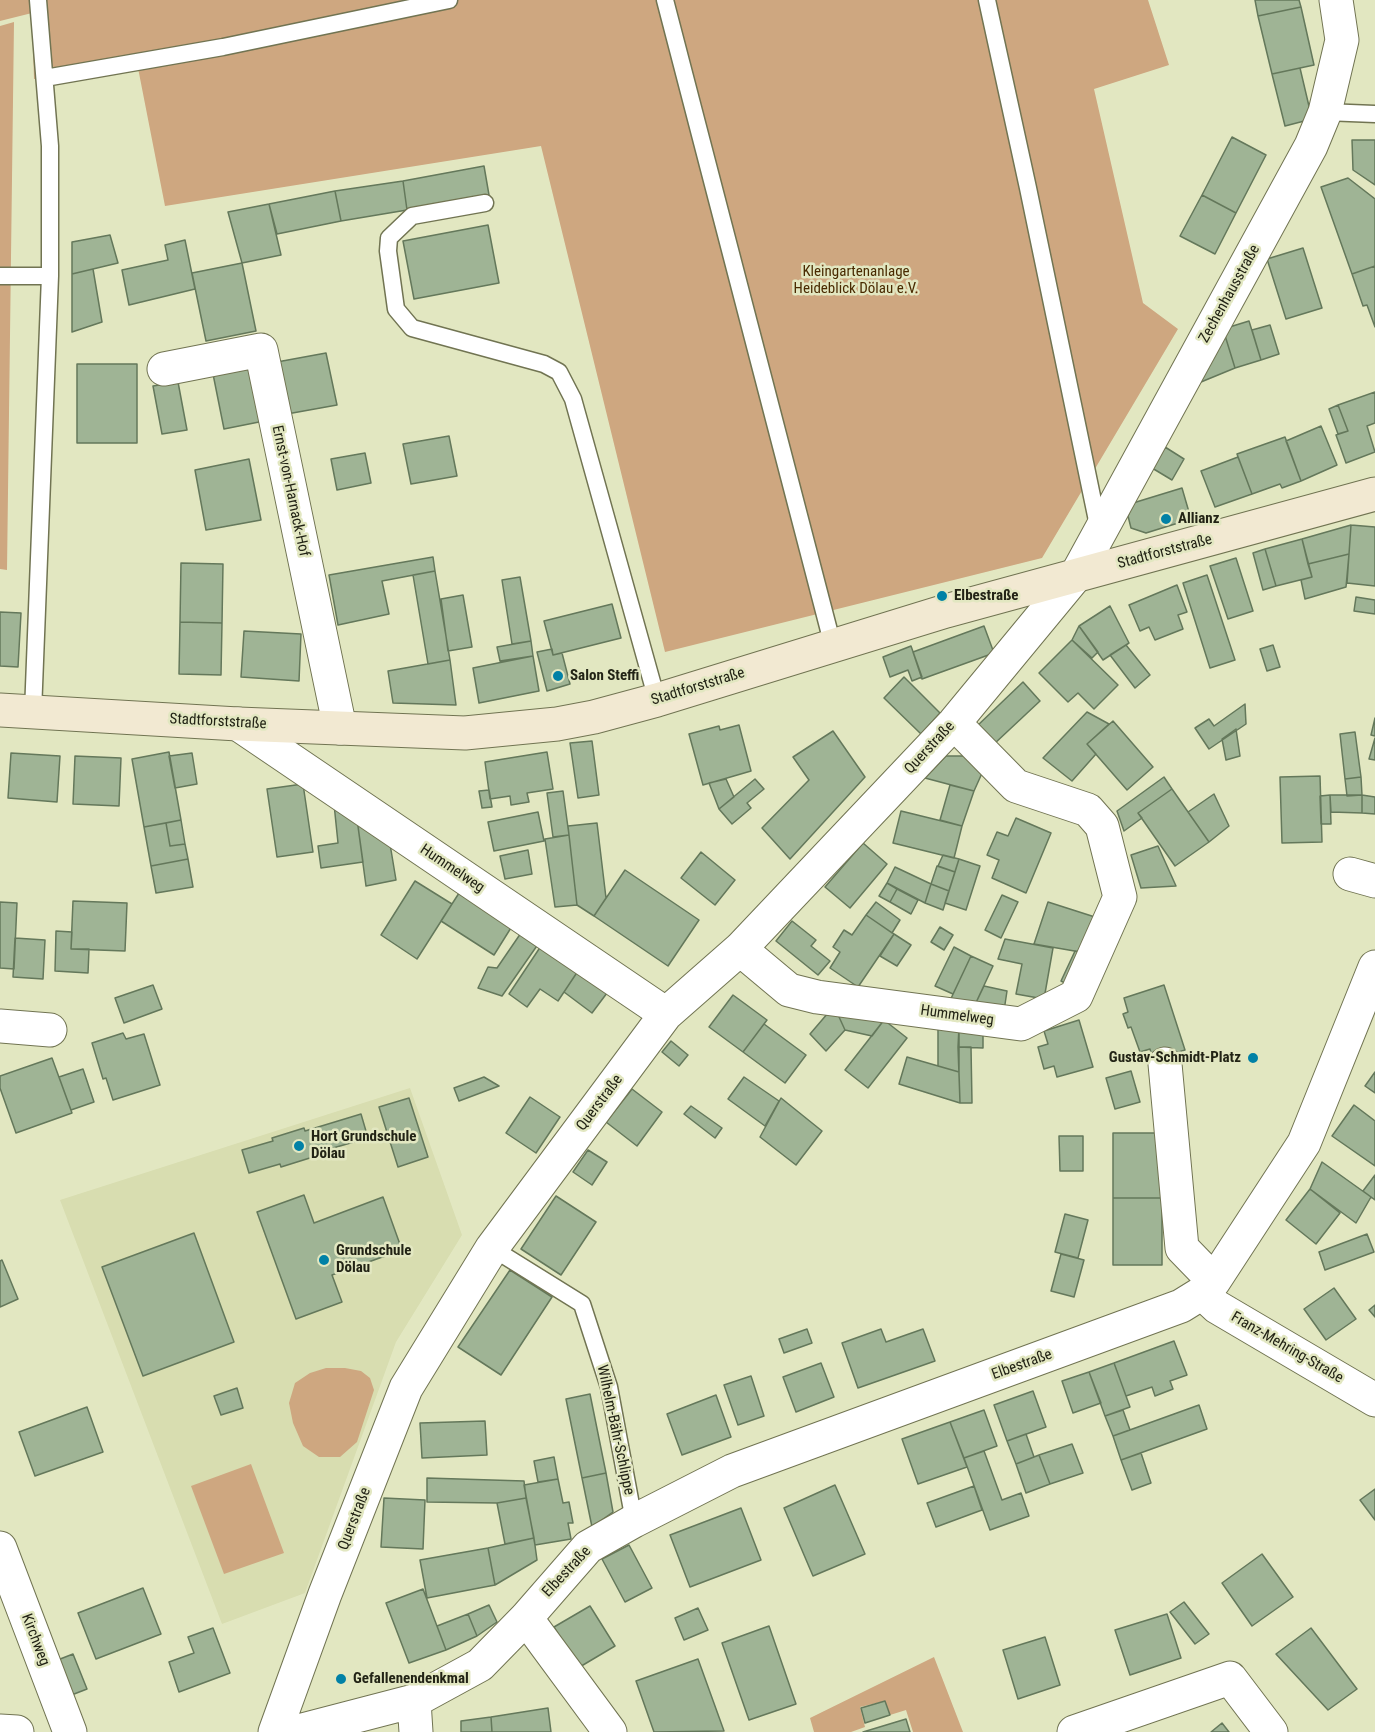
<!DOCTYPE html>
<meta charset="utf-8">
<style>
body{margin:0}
canvas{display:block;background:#e2e7c1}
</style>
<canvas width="1375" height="1732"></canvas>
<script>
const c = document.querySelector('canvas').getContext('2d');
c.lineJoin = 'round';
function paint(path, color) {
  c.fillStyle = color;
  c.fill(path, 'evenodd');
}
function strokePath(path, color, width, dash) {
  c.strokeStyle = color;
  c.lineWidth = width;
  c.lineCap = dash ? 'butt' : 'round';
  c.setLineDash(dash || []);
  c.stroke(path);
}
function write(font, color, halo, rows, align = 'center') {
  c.font = font + ' "Roboto Condensed",sans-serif';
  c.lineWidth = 5;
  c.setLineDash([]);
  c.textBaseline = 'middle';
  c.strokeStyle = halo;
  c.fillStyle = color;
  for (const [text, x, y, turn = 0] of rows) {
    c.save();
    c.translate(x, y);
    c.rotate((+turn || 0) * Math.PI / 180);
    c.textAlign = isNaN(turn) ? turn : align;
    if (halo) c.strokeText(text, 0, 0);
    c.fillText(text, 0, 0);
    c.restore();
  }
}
paint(new Path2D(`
 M410,1088l52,147 -66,107 -91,251 -83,31 -162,-424z`), '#d8ddb0');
paint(new Path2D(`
 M0,0h1148l21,65 -75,24 49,214 35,26 -136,229 -377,94 -124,-506 -376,60 -27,-138 -104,11 -2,-66 -32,8z
 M14,22l-7,548 -7,-1v-543z
 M326,1368h19l16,3 9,7 4,12 -17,52 -17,15h-21l-16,-11 -10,-23 -4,-20 6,-20 15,-10z
 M251,1464l33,89 -60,21 -33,-88z
 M934,1657l29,75h-50l-7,-22 -16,5 -5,-14 -25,6 5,20 -14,5h-37l-4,-14z`), '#cea780');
const building = new Path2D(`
 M1255,0h44l2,7 -43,9z
 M1301,7l13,58 -42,9 -14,-58z
 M1300,68l12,51 -27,7 -13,-52z
 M1232,137l34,18 -30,58 -34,-18z
 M1352,140h23v45l-22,-15z
 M484,166l5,29 -82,15 -4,-29z
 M1348,178l27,21v67l-23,8 -31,-87z
 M403,181l4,29 -66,11 -6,-30z
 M335,191l6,30 -64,13 -8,-30z
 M1202,195l34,18 -21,41 -35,-18z
 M269,204l12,51 -39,8 -14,-51z
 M488,225l11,58 -85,16 -11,-58z
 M110,235l8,28 -46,11v-32z
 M185,240l10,49 -66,16 -7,-35 46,-10 -3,-15z
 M1303,248l19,60 -36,11 -19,-60z
 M242,263l14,68 -50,10 -14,-68z
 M1375,266v61l-8,-22 -4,1 -11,-32z
 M93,269l9,53 -30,10v-58z
 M1249,321l12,39 -26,8 -12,-39z
 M1270,325l9,29 -18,6 -9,-30z
 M1223,329l12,39 -34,14 -5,-3z
 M326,353l11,52 -50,9 -10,-52z
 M77,364h60v79h-60z
 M253,367l11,54 -40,8 -11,-55z
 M178,382l9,48 -25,4 -9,-48z
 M1375,392v31l-8,3 8,26 -29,11 -10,-28 12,-4 -10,-26z
 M1338,405l10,26 -10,3 -9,-25z
 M1321,426l16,39 -36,16 -15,-40z
 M449,436l8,40 -46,8 -8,-40z
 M1285,437l16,44 -19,7 -2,-4 -28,10 -15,-40z
 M1165,447l19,12 -12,21 -20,-12z
 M365,453l6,30 -34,7 -6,-31z
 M1238,457l14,37 -37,13 -14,-36z
 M249,459l12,61 -55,10 -11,-60z
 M1182,488l9,31 -45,14 -15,-5 -3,-12 5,-13z
 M1351,525l-2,29 -41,10 -6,-25z
 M1351,525l24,2v59l-28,-3z
 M1302,539l10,38 -36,9 -11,-37z
 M1265,549l11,37 -13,4 -10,-37z
 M1349,554l-3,33 -41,12 -4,-19 11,-3 -4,-13z
 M433,557l2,14 -53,10 7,33 -51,11 -9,-50z
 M1236,558l17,53 -25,8 -18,-53z
 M181,563l42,1 -1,59 -42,-1z
 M435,571l15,89 -22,4 -15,-89z
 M1207,575l28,85 -25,8 -27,-85z
 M520,577l11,64 -19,3 -10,-64z
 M1177,585l10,27 -9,3 5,14 -28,11 -6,-13 -9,4 -11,-26z
 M463,595l9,52 -24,4 -7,-52z
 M1356,597l19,3v14l-21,-3z
 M612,604l9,34 -68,17 -9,-34z
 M1110,606l19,37 -26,17 -24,-34z
 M0,612l21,1 -3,54 -18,-1z
 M180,622l42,1 -1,52 -42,-1z
 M984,626l10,27 -72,26 -9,-27z
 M1079,626l19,26 -6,6 -20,-18z
 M244,631l57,3 -2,47 -58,-4z
 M1072,640l46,45 -24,24 -16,-16 -10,9 -29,-29z
 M531,641l2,15 -33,5 -3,-14z
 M1126,645l24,30 -15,13 -25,-33z
 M1273,645l7,22 -13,4 -7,-22z
 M911,646l11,31 -10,4 -4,-11 -18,7 -7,-20z
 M552,649l1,6 9,-2 8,31 -23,7 -10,-39z
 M533,656l6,35 -60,12 -6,-35z
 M450,660l6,45 -63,-2 -5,-32z
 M904,677l36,36 -19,21 -37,-36z
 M1023,682l17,19 -47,44 -17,-18z
 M1245,704l1,20 -37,25 -14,-21 14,-9 5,7z
 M1087,712l22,12 -22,20 9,10 -24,27 -29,-23z
 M1375,718v18l-4,-1z
 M1113,721l40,46 -26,23 -40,-46z
 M739,725l12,46 -48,14 -14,-51 30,-8 1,4z
 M1236,729l4,27 -14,4 -4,-21z
 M833,731l32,46 -75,82 -28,-31 47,-48 -16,-23z
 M1355,732l6,45 -16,2 -5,-45z
 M1375,738v22l-6,-1z
 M592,741l7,54 -21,3 -8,-55z
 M169,752l12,68 -37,7 -12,-68z
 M547,752l6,37 -26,4 2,9 -18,3 -1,-9 -20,3 -5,-37z
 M11,753l49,3 -3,46 -49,-4z
 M192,753l5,31 -22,4 -6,-32z
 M75,756l46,2 -2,48 -46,-2z
 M946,756h22l15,15 -9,20 -49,-13z
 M1320,776l2,66 -40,1 -2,-66z
 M1164,777l8,12 -34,24 4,5 -18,13 -7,-20z
 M1361,777l1,18 -15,1 -2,-17z
 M726,779l8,18 -15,12 -10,-26z
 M755,779l9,10 -17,14 4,5 -19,16 -13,-15z
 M303,784l10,68 -36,5 -10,-68z
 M950,785l24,6 -12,35 -22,-6z
 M1172,789l37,53 -34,24 -37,-53z
 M489,790l3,17 -10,1 -3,-17z
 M563,791l6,44 -16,2 -6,-44z
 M1214,794l15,32 -20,16 -21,-30z
 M1330,795l1,29h-10l-1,-28z
 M1330,795h32v18l-31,-1z
 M1362,795l13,2v17l-13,-1z
 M334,804l23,15 6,43 -42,6 -3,-22 20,-3z
 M901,811l61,15 -8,32 -61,-15z
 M538,812l6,29 -50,10 -6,-29z
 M1016,818l35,15 -25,60 -34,-15 7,-18 -12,-5 10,-23 11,4z
 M357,819l32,19 7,42 -30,6z
 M181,820l4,24 -15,2 -4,-23z
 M166,823l4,23 15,-2 3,15 -37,7 -7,-39z
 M597,823l9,75 -12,18 -17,-11 -9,-79z
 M569,835l8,70 -22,2 -10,-68z
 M863,843l24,21 -37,44 -25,-21z
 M1158,846l18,40 -35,2 -10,-33z
 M528,850l4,24 -27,5 -5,-23z
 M701,852l34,28 -20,25 -34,-27z
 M943,855l16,4 -4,13 -17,-6z
 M188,859l5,28 -37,6 -5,-27z
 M959,859l21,7 -14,44 -21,-7z
 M937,866l18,6 -6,19 -18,-7z
 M895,867l36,17 -6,19 -38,-20z
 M625,870l74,50 -31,46 -74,-50z
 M415,881l37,23 -35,55 -36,-24z
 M887,883l10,6 -7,13 -11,-6z
 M931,884l18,7 -6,19 -18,-7z
 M897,889l21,11 -7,14 -21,-12z
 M461,890l53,33 -20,32 -53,-34z
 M1002,895l16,7 -17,36 -16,-8z
 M73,901l54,2 -2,48 -54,-2z
 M0,902l17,1 -3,66 -14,-1z
 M876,902l24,18 -8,13 -26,-18z
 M1048,902l50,16 -12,35 -52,-9z
 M866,915l28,19 -36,53 -28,-19 10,-16 -7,-5 11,-17 8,5z
 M792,921l24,19 -5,6 19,15 -12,14 -42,-34z
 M940,927l13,8 -9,15 -13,-8z
 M523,930l18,10 -39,56 -24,-8 10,-21 9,1z
 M56,931l16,1 -1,17h18l-1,24 -33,-2z
 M894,934l17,11 -14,21 -17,-10z
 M15,938l30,2 -2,39 -30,-2z
 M1005,939l48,9 -9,51 -28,-5 6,-30 -24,-5z
 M543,943l37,25 -22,33 -18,-12 -13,18 -18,-13z
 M954,947l17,9 -18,38 -18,-8z
 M1075,951l11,2 -15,33 -10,-5z
 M971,956l22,10 -20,43 -26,-2z
 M580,968l30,21 -18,24 -28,-21z
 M153,985l9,24 -38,14 -9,-25z
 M1164,985l21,65 -32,10 -3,-11 -10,3 -9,-25 -3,1 -5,-14 5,-2 -4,-14z
 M984,986l23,5 -3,20 -31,-2z
 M733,995l34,25 -24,32 -34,-25z
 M834,1006l11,24 -19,21 -16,-17z
 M834,1006l50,14 -12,16 -27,-6z
 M884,1020l23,18 -39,50 -23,-18z
 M1079,1020l14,47 -36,10 -3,-11 -10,3 -6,-22 10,-3 -4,-13z
 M764,1024l42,31 -21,28 -42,-31z
 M938,1026l21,1v45l-21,-6z
 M959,1027h24v21l-25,-1z
 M123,1033l3,6 18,-5 16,51 -47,15 -7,-22 -3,1 -11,-36z
 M671,1041l17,14 -9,11 -17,-14z
 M958,1047h13l1,56h-12z
 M907,1057l52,15 1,31 -61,-19z
 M52,1058l20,55 -56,20 -16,-45v-12z
 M83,1069l11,33 -23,8 -12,-33z
 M1131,1071l9,31 -25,7 -9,-31z
 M1375,1072v21l-10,-7z
 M484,1077l15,9 -40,15 -5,-13z
 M744,1077l35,24 -14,25 -37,-27z
 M632,1089l30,23 -25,34 -31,-24z
 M530,1097l30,20 -24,36 -30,-20z
 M409,1098l19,59 -30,10 -19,-60z
 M781,1098l41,33 -26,34 -36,-28z
 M1354,1105l21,16v45l-43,-30z
 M691,1106l31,22 -7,10 -31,-24z
 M361,1114l7,24 -56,16 1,3 -32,10 -1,-3 -31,9 -7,-23 31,-9 -1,-3 32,-10 1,3z
 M1113,1133h49v65h-49z
 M1059,1136h24v35h-23z
 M588,1150l19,12 -15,23 -19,-13z
 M1322,1162l49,35 -15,26 -46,-34z
 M1375,1175v25l-12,-9z
 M1310,1189l30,24 -24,31 -30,-24z
 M304,1195l10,28 69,-26 19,53 -70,25 10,27 -46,17 -39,-107z
 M556,1196l40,26 -35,53 -40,-26z
 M1113,1198h49v67h-49z
 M1065,1214l23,6 -10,38 -23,-6z
 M194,1233l40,109 -91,34 -41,-109z
 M1367,1234l7,18 -49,18 -6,-18z
 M1061,1254l23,6 -10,37 -23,-6z
 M2,1260l16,39 -18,8v-46z
 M510,1270l42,27 -51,78 -43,-28z
 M1334,1288l22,31 -30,21 -22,-31z
 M1375,1305v12l-6,-7z
 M807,1329l5,14 -28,10 -5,-14z
 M881,1329l5,13 37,-13 12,32 -77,27 -16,-45z
 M1174,1341l13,34 -17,6 3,8 -18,7 -3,-9 -26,9 -12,-33z
 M821,1363l13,34 -38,15 -13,-35z
 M1114,1363l16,44 -25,9 -16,-44z
 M1089,1372l12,31 -28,10 -11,-32z
 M751,1376l13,40 -26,9 -14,-40z
 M237,1388l6,20 -22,7 -7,-19z
 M1033,1391l13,36 -39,14 -13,-36z
 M590,1394l16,79 -24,5 -16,-79z
 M716,1395l15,42 -49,18 -15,-41z
 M1199,1405l8,24 -86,31 -8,-24z
 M87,1407l16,45 -68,24 -16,-44z
 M984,1410l13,36 -33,12 -14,-36z
 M1123,1410l7,20 -17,6 -8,-20z
 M485,1421l2,34 -65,3 -2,-35z
 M950,1422l17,45 -49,17 -16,-45z
 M1026,1434l8,23 -18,7 -9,-23z
 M1072,1444l11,29 -33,11 -11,-29z
 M984,1451l18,49 19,-7 8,23 -39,14 -26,-72z
 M1141,1453l10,30 -19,7 -11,-30z
 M1039,1455l11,29 -24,9 -10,-29z
 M554,1457l4,22 -20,3 -4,-21z
 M606,1473l7,39 -21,15 -10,-49z
 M427,1478l97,3 2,17 -29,5 -70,-1z
 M558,1479l5,24 6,-1 4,21h-5l3,16 -36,6 -11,-60z
 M835,1485l30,69 -52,22 -29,-68z
 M974,1486l8,24 -46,17 -9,-24z
 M1375,1489v31l-15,-20z
 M384,1498l41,2 -2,49 -42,-2z
 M526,1498l8,40 -29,6 -8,-41z
 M741,1508l20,52 -71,27 -20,-52z
 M534,1538l3,22 -42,25 -7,-37z
 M629,1545l23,43 -27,14 -23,-43z
 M488,1548l7,37 -68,13 -7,-38z
 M1262,1554l31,43 -41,29 -30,-43z
 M143,1588l18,46 -65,25 -18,-46z
 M423,1589l23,61 -37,13 -23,-60z
 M1184,1602l25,32 -14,10 -25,-32z
 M489,1605l8,17 -20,14 -9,-22z
 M590,1606l25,40 -37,22 -24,-41z
 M698,1608l10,22 -24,10 -9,-22z
 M468,1614l9,22 -31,14 -9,-24z
 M1167,1614l14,44 -51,17 -15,-45z
 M769,1626l27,78 -47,16 -27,-77z
 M213,1628l17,45 -51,19 -10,-30 25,-9 -6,-16z
 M1311,1628l46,61 -29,21 -52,-56z
 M1045,1637l15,48 -42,14 -15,-49z
 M73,1654l14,35 -18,7 -14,-35z
 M698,1659l26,72 -70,1 -18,-51z
 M885,1701l5,14 -25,8 -4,-15z
 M548,1708l3,24h-59l-1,-15z
 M491,1717l1,15h-31v-11z
 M906,1719l4,13h-47z
 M1222,1723l7,9h-18z`);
paint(building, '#9fb495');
strokePath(building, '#64785b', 1.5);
const lane = new Path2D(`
 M665,0l168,646
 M987,0l41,188 71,342
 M45,78l178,-31 226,-47
 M1325,112l50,2
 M485,203l-73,13 -23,22 -1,13 8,58 16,19 132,36 15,8 14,27 84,301
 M0,276h50
 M33,712l17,-436v-130l-12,-146
 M492,1248l90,56 27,83 25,134`);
const street = new Path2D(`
 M164,369l97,-19 79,378
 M238,724l428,290
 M1350,874l25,7
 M740,949l49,41 28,7 204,27 55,-28 44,-99 -18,-71 -14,-16 -72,-24 -62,-63
 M0,1026l50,4
 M1165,1064l17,184 32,33
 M1202,1293l15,14 158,93
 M0,1548l70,184
 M526,1618l84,114
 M414,1701l2,31
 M0,1731l17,1
 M275,1732l50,-138 81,-206 86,-140 174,-234 74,-65 214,-226 123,-149 234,-428 14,-34 17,-72 -6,-40
 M295,1732l119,-31 66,-36 46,-47 62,-71 46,-26 98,-50 449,-165 21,-13 12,-12 90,-138 71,-176
 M1074,1732l156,-54 41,54`);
const secondary = new Path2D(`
 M0,710l238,14 227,9 92,-9 37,-7 63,-17 289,-89 429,-117`);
strokePath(lane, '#717452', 19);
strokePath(street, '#717452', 35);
strokePath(secondary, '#717452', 35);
strokePath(lane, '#fff', 16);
strokePath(street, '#fff', 33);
strokePath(secondary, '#f2e9d2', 33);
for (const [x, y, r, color] of [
 [1166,519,6,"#0181a6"],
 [942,596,6,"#0181a6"],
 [558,676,6,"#0181a6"],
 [1253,1058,6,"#0181a6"],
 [299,1146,6,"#0181a6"],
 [324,1260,6,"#0181a6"],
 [341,1679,6,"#0181a6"]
]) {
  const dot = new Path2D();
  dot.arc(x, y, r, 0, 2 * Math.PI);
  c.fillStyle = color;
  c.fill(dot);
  strokePath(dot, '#e2e7c1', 2);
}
write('15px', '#492a00', '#e2e7c1', [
 ["Kleingartenanlage",856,272],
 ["Heideblick Dölau e.V.",856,289]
]);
write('15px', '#222315', '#e2e7c1', [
 ["Zechenhausstraße",1230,294,-61],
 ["Ernst-von-Harnack-Hof",290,491,78],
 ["Stadtforststraße",1165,552,-15],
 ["Stadtforststraße",698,687,-17],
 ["Stadtforststraße",218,722,3],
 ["Querstraße",930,748,-47],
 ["Hummelweg",452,869,34],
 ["Hummelweg",957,1016,8],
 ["Querstraße",600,1103,-53],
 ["Franz-Mehring-Straße",1287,1348,30],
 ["Elbestraße",1022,1365,-20],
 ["Wilhelm-Bähr-Schlippe",615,1430,78],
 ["Querstraße",355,1519,-69],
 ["Elbestraße",567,1572,-47],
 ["Kirchweg",35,1640,69]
]);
write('bold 15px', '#222315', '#e2e7c1', [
 ["Allianz",1178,519],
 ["Elbestraße",954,596],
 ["Salon Steffi",570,676],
 ["Gustav-Schmidt-Platz",1241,1058,"right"],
 ["Hort Grundschule",311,1137],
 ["Dölau",311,1154],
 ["Grundschule",336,1251],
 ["Dölau",336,1268],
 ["Gefallenendenkmal",353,1679]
], 'left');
</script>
